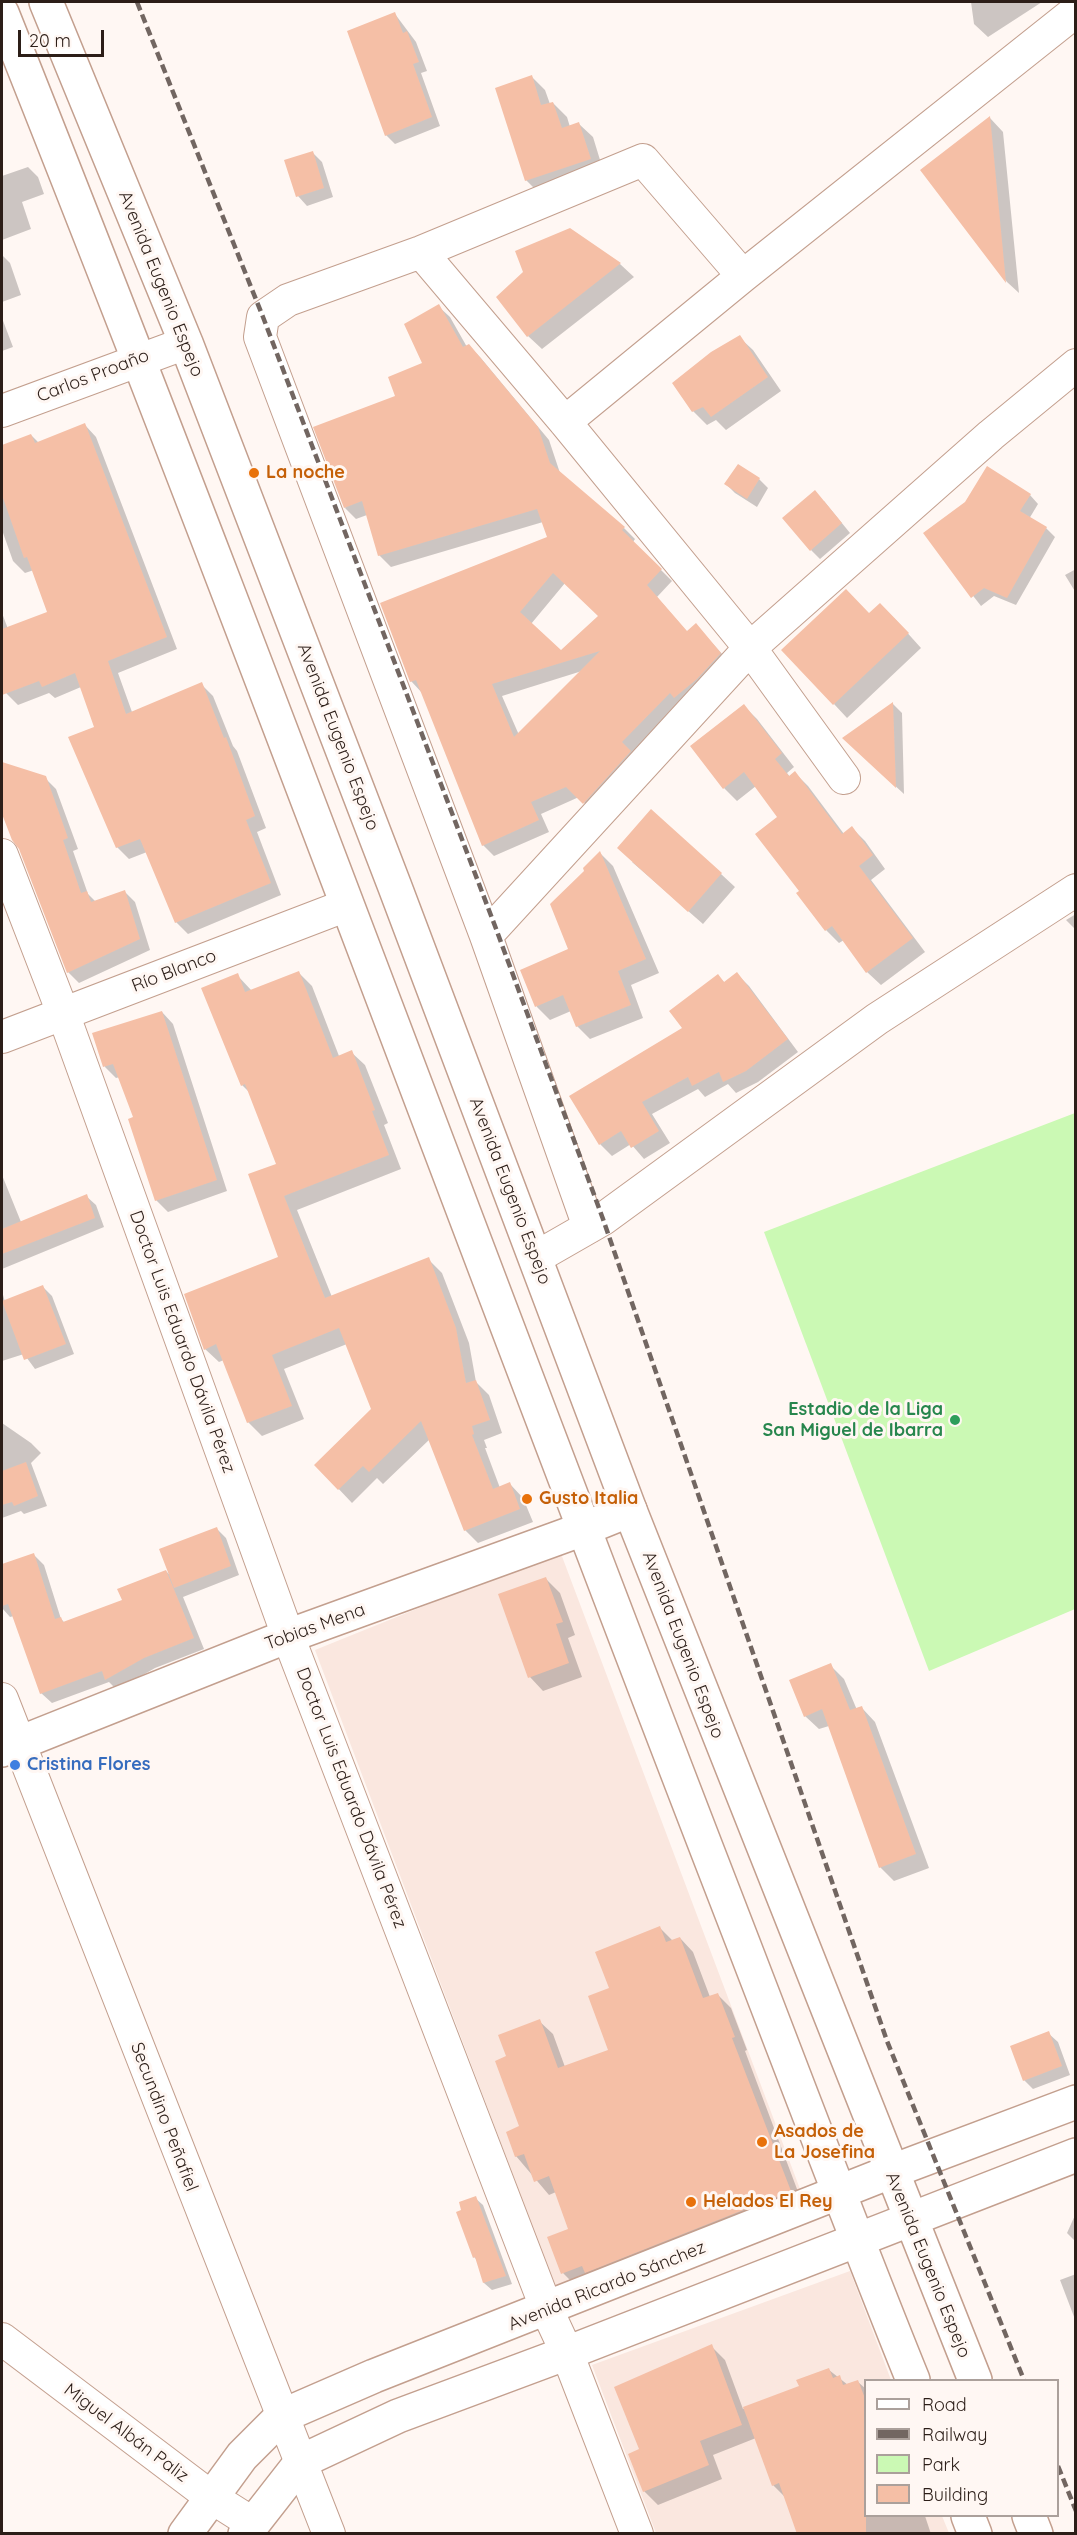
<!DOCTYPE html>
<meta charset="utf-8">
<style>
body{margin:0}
#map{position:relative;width:1077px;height:2535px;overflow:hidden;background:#fff7f3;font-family:Quicksand,sans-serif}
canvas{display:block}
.frame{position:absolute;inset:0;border:3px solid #2c1e18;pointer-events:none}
.legend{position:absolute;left:864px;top:2379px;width:195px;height:138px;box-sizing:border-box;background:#fff7f3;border:2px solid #aba09b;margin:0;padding:8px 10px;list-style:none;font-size:18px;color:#2c1e18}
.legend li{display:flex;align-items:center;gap:12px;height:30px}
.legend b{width:30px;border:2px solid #aba09b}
.scale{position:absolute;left:18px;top:30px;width:86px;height:27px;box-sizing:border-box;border:3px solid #2c1e18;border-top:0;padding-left:8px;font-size:18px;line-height:21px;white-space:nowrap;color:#2c1e18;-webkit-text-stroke:4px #fff7f3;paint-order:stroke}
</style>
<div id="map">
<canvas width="1077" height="2535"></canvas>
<div class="frame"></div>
<ul class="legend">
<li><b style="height:8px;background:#fff"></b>Road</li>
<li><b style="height:8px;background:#726661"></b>Railway</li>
<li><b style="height:16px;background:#cbf9b4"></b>Park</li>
<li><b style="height:16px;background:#f5bfa6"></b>Building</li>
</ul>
<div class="scale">20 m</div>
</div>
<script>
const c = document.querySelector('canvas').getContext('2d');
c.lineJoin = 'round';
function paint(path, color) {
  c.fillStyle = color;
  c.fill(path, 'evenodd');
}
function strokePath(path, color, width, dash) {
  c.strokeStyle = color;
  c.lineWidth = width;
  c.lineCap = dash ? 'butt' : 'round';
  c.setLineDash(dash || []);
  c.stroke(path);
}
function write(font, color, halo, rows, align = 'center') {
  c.font = font + ' Quicksand,sans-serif';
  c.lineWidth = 6;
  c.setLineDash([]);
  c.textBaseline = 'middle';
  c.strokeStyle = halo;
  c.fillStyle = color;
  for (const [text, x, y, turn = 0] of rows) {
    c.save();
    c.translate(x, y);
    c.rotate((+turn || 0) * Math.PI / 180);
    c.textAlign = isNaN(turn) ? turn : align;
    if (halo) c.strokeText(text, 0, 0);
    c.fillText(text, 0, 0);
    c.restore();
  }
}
paint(new Path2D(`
 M560,1551l243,646 -246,95 -242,-642z
 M850,2271l41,109h-25v136h76l7,17h-293l-64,-168z`), '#fae7df');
paint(new Path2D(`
 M1075,1113v496l-146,62 -165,-439z`), '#cbf9b4');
paint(new Path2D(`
 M971,2h71l-54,35 -14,-13z
 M395,14l21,28 11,29 -6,2 19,53 -45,18 -9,-9z
 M532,77l13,13 5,14 3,-1 14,14 3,10 9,-3 14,13 11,36 -64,21 -14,-14z
 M990,118l13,14 16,161 -12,-11 -85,-112z
 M313,153l9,9 11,35 -26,9 -9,-10z
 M28,167l10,10 6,17 -22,8 9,27 -29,11v-64z
 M570,230l50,34 14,13 -92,72 -14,-13z
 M2,255l8,8 11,32 -19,7z
 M438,306l12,11 17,30 2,-1 11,11 69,83 11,33 64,55 11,11 -2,3 39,39 -15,16 31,36 8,-8 36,40 -137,149 -16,-17 -38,17 8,18 -55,24 -11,-11 -60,-151 -12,-13 138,-143 -6,-16 -152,45 -12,-12 -12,-40 -11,4 -11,-11 52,-111 27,-33zM565,583l34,33 -37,36 -31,-28zM582,671l-63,64 -17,-39z
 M2,318l11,29 -11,4z
 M739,337l14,13 28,41 -55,39 -10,-10 -9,5 -14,-14z
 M85,425l11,12 81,212 -59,24 14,39 69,-28 12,12 20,50 4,5 29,77 -9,4 24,63 -93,39 -12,-12 -29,-70 -18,7 -12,-12 -22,-119 -14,-41 -26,11 -6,-5 -31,12 -12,-12 -4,-11v-69l6,16 41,-17 -15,-42 -9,3 -12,-12 -11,-31v-84l29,-11 8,8z
 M738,466l21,13 9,9 -11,19 -22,-14 -9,-9z
 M1030,495l8,9 -9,15 17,9 9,9 -39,68 -22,-9 -13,10 -56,-72z
 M824,501l26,32 -30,26 -9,-9z
 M1076,569v24l-11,-18z
 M869,615l25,3 27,30 -74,70 -13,-14z
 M893,704l9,9 2,81 -60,-55z
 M744,706l13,13 37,48 -7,6 3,4 5,-4 13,13 36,48 8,-6 13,13 20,28 -14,11 54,72 -44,33 -14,-13 -23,-32 -5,3 -13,-13 -25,-38 -22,-75 -23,-31 -19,15 -13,-13z
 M2,764l43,14 11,11 22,60 -5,2 15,43 8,8 28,-11 11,11 15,48 -71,33 -11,-11 -48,-124 -7,-9 -11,-29z
 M600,853l13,13 46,107 -28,12 12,33 -53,21 -13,-13 -6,-15 -21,9 -13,-13 -15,-36 48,-21 16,-78z
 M632,862l89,12 14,13 -32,37z
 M1076,914v16l-10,-10z
 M298,972l14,14 27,70 12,-4 14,13 23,58 -4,2 17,44 -104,41 35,87 96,-38 14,14 27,70 7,39 13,13 13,38 -18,7 3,8h-2l15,40 10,-4 13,14 10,24 -55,21 -13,-13 -35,-91 -47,45 -6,-6 -25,25 -36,-38 57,-55 -26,-66 -63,25 20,50 -42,17 -14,-14 -24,-62 -5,2 -14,-13 75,-92 -2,-92 -28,-72 -8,-8 -5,-110 15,16z
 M737,974l12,12 49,66 -40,30 -22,11 -8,-9 -23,13 -7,-8 -46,25 18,29 -26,16 -13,-15 -19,12 -12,-12 84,-115 34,-53 7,7z
 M162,1012l11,12 54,167 -59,21 -12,-12 -21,-82 -15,-41 -4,1 -11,-11 -11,-33z
 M2,1175l19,47 65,-26 10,9 8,22 -102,42z
 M43,1287l9,9 22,58 -39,15 -11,-15 -22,7v-70l3,11z
 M2,1423l29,20 10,10 -10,10 16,43 -23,8 -3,-3 -19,7z
 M217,1529l9,9 13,37 -56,22 21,52 -49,19 -38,22 -8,-8 -57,21 -11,-10 -27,-77 -4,1 -8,-9v-43l31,-11 11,11 17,54 4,4 59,-22 42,-30 6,6z
 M546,1579l14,14 15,42 -7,3 14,39 -39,14 -13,-14z
 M830,1665l14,14 13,31 5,-2 13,14 54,146 -35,13 -14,-14 -51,-141 -10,3 -14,-13z
 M660,1928l13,13 7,-3 13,14 17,45 8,-2 13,13 16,42 -2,1 58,154 -227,81 -13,-13 7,-43 -14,-38 -7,3 -33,-39 5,-29 -13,-70 31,-36 14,13 12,33 45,-17 1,-61z
 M1048,2033l10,9 12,33 -37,14 -9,-9z
 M475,2198l8,7 29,79 -20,6 -8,-7 -6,-22 -4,-4z
 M1076,2213v29l-9,-9z
 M1076,2274v48l-16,-42z
 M711,2346l14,14 18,49 58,-22 28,-17 19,15 10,-3 8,7v127h59l6,18h-130l-15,-36 -13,-13 -17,-47 -43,17 9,24 -64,26 -14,-14 -3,-41z`), '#0003');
paint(new Path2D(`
 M395,12l8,21 4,-2 12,31 -6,2 19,53 -47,19 -38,-105z
 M532,75l9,30 12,-3 9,26 17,-6 12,37 -66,22 -30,-93z
 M990,116l16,167 -86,-113z
 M313,151l11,37 -28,9 -12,-37z
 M570,228l51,35 -94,74 -31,-40 27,-25 -8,-21z
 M439,304l24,43 6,-3 69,83 12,36 75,64 -3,3 40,39 -15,16 40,46 9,-8 25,30 -24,26 -23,19 -4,-5 -48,49 9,9 -48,53 -17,-17 -35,15 8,18 -57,26 -66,-166 -6,2 -30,-79 167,-66 -10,-28 -159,47 -16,-55 -18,7 -31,-81 82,-31 -7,-19 34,-14 -18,-39zM553,573l45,43 -37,34 -41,-38zM600,651l-86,86 -22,-53z
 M740,335l28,42 -57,40 -8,-10 -11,5 -20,-29 39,-31z
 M85,423l82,214 -59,24 18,53 76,-32 22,56 2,-1 29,79 -9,4 25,63 -96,40 -35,-84 -24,9 -48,-111 26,-10 -19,-54 -33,14 -3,-6 -37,14v-66l45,-17 -20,-55 -3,1 -22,-63v-50l29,-11 4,9z
 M738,464l22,14 -13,21 -23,-15z
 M987,466l44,28 -11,17 27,16 -40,71 -23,-10 -13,10 -48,-65 42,-31z
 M815,490l27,33 -32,28 -28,-33z
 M846,589l23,24 11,-10 29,30 -76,72 -52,-55z
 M893,702l3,86 -54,-50z
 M744,704l38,49 -7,6 14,17 6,-5 47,63 10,-8 21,29 -14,11 54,72 -47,35 -34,-47 -7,5 -29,-38 3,-2 -44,-57 22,-17 -33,-45 -21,17 -33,-43z
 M2,762l44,14 22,62 -5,2 18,53 6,-2 4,11 34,-12 15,49 -73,34 -48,-124 -7,-9 -10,-26z
 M651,809l71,64 -34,39 -71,-64z
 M600,851l46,108 -28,12 13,34 -55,22 -13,-32 -28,12 -15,-37 48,-21 -18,-45 34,-33 -1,-3z
 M299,971l34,87 19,-8 23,60 -3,1 17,44 -105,41 41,102 104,-41 27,71 10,55 10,-3 14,40 -18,6 2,8 -2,1 21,54 17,-7 10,27 -56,22 -43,-110 -52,51 -6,-6 -25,24 -24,-25 57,-56 -32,-81 -67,27 20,51 -45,17 -31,-79 -12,6 -20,-56 94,-37 -30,-83 28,-10 -31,-80 -4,2 -40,-98 37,-15 7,19z
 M737,972l51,67 -42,32 -23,11 -4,-10 -27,14 -4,-9 -46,25 17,29 -28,17 -10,-17 -22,14 -30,-49 113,-68 -13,-17 49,-37 6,8z
 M162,1011l55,169 -62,21 -27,-82 5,-2 -20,-53 -10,3 -11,-34z
 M87,1194l8,24 -93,36v-25z
 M43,1285l23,59 -42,16 -22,-59z
 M26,1462l12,34 -24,10 -2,-4 -10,3v-34z
 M217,1527l14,39 -57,22 -15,-39z
 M34,1553l21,66 6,-2 2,5 59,-22 -5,-11 49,-19 28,68 -50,20 -39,22 -3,-9 -62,23 -32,-90 -6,2v-42z
 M546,1577l17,45 -7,2 13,39 -41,15 -30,-84z
 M831,1663l19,47 12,-4 54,148 -37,14 -57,-159 -18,8 -15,-37z
 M660,1926l6,16 14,-5 23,61 15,-5 17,44 -3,1 59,153 -206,82 -3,-7 -21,8 -14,-37 21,-8 -19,-53 -15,6 -10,-28 -9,3 -9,-25 13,-6 -24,-65 11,-5 -8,-21 42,-16 18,49 50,-18 -20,-54 21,-8 -14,-36z
 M1049,2031l13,35 -39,15 -13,-35z
 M476,2196l30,80 -23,7 -8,-26 -2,1 -17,-46 5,-2 -2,-8z
 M712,2344l30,81 -42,16 9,24 -66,27 -15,-38 11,-5 -25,-62z
 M829,2368l4,10 7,-3 3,10 15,-5 8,21v133h-69l-18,-51 -7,3 -29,-79 56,-21 -3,-6z`), '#f5bfa6');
const minor = new Path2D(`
 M421,252l144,170 185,226 94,130
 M2,411l184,-68
 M565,422l178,-146 333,-265
 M2,855l61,158 225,623 259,674 20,43 70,181
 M486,936l264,-288 241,-213 85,-70
 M2,1037l345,-132
 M589,1227l-103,-291 -226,-599 3,-20 25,-17 133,-48 222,-92 100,116
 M535,1258l68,-39 274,-200 199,-129
 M2,1699l327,835
 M2,2339l209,158 41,26`);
const tertiary = new Path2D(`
 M2,1750l286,-114 295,-107 47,-19`);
const secondary = new Path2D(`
 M185,2534l57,-78 40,-40 92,-40 516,-204 186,-70
 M245,2534l57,-73 96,-45 169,-63 509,-198`);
const primary = new Path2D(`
 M46,2l140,341 209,544 235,623 345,870
 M2,13c252,631 485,1270 731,1904 60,155 118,310 180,463
 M968,2516l7,18
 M1029,2516l7,18`);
strokePath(minor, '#c39f8e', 34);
strokePath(tertiary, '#c39f8e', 36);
strokePath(secondary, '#c39f8e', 36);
strokePath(primary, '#c39f8e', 36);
strokePath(minor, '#fff', 32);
strokePath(tertiary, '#fff', 33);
strokePath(secondary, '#fff', 33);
strokePath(primary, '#fff', 33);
strokePath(new Path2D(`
 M137,2l126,315 232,609 108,293 284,822 137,339
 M1058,2466l18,45`), '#726661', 4.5, [9, 4.5]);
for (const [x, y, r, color] of [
 [254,473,6,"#e8710a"],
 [955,1420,6,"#2e9e5b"],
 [527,1499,6,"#e8710a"],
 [15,1765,6,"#3f7fe0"],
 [762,2142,6,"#e8710a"],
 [691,2202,6,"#e8710a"]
]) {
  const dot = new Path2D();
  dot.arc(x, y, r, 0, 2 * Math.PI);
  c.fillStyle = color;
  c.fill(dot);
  strokePath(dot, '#fff7f3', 2);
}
write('18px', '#2c1e18', '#fff7f3', [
 ["Avenida Eugenio Espejo",161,284,68],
 ["Carlos Proaño",93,376,-21],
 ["Avenida Eugenio Espejo",338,737,69],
 ["Río Blanco",174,971,-21],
 ["Avenida Eugenio Espejo",510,1191,69],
 ["Doctor Luis Eduardo Dávila Pérez",182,1342,70],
 ["Tobias Mena",315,1627,-20],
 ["Avenida Eugenio Espejo",683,1645,69],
 ["Doctor Luis Eduardo Dávila Pérez",351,1798,69],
 ["Secundino Peñafiel",164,2117,69],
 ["Avenida Eugenio Espejo",928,2265,68],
 ["Avenida Ricardo Sánchez",607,2286,-22],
 ["Miguel Albán Paliz",126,2433,37]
]);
write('bold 18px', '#c56008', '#fff7f3', [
 ["La noche",266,473],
 ["Gusto Italia",539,1499],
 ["Asados de",774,2132],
 ["La Josefina",774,2153],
 ["Helados El Rey",703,2202]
], 'left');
write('bold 18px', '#27864d', '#fff7f3', [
 ["Estadio de la Liga",943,1410],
 ["San Miguel de Ibarra",943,1431]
], 'right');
write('bold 18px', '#366cbe', '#fff7f3', [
 ["Cristina Flores",27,1765]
], 'left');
</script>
